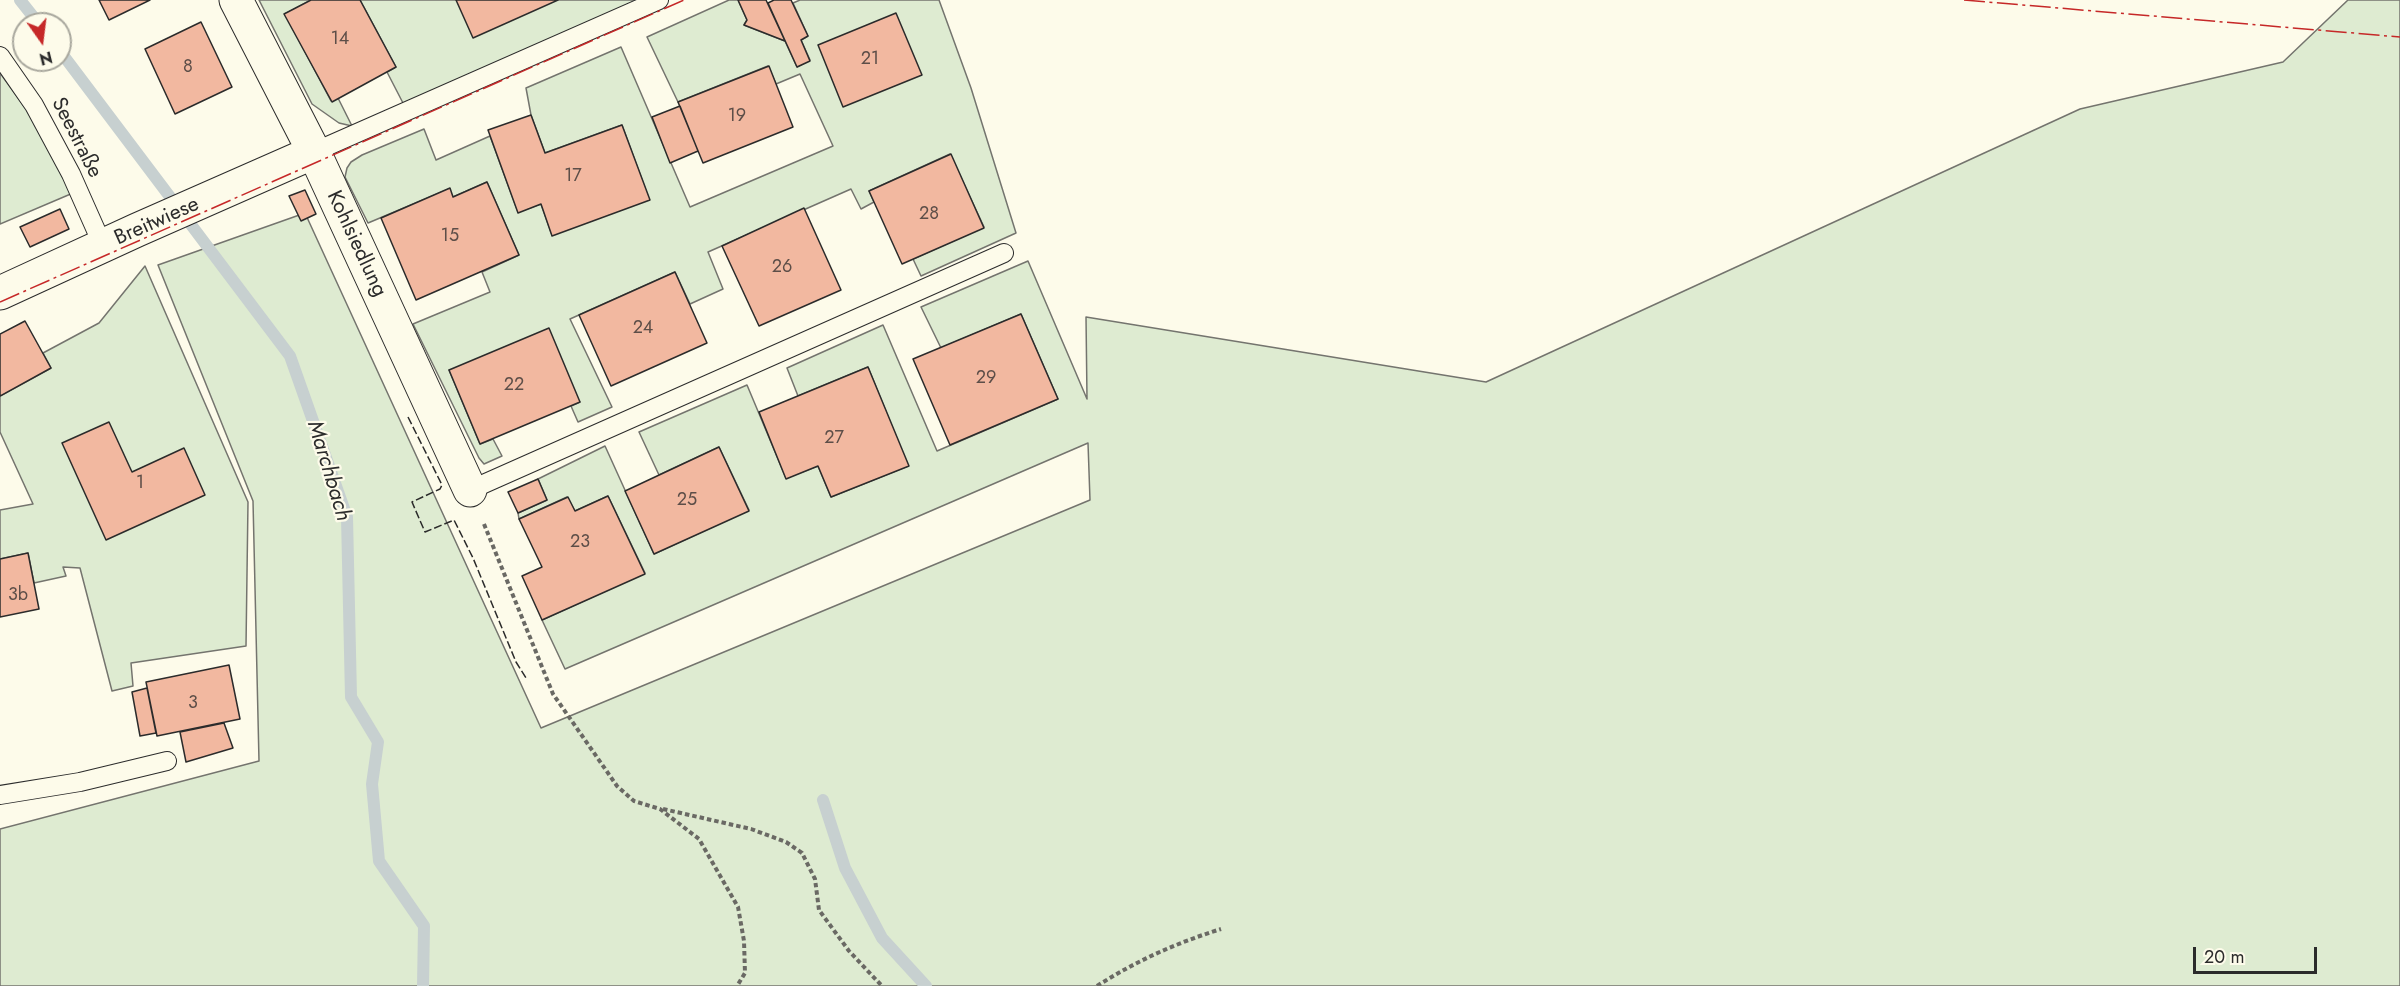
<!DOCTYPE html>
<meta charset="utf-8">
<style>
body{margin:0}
#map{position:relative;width:2400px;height:986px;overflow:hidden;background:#fdfbea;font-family:Jost,sans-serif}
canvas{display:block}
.north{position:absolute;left:12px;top:12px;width:60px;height:60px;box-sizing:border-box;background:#fdfbea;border:2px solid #a9a89e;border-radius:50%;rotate:166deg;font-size:16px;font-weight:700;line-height:24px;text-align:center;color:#2b2b2b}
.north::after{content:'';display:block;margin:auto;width:21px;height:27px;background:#c62828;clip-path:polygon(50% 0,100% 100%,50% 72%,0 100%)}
.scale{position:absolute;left:2193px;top:947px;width:124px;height:27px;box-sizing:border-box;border:3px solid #2b2b2b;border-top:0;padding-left:8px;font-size:18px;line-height:21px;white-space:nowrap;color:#2b2b2b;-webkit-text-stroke:4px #fdfbea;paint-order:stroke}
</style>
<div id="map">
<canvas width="2400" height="986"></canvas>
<div class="north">N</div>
<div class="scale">20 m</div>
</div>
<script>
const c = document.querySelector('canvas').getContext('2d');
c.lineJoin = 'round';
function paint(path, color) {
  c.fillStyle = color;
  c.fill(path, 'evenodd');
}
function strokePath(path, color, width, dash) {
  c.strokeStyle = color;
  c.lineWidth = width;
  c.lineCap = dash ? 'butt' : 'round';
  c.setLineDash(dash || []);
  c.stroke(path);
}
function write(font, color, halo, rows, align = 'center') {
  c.font = font + ' Jost,sans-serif';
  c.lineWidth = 4.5;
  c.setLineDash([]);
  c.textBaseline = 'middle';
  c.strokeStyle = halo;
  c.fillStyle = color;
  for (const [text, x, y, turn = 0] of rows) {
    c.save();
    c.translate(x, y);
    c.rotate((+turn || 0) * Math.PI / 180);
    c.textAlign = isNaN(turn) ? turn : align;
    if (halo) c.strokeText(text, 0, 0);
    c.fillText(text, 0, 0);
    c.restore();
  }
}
const green = new Path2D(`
 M259,0h52l-26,14 46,87 7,-3 14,28 -13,-3 -27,-19z
 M360,0h281l-237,105 -17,-33 9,-5z
 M729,0h9l9,20 -3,5 41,16 12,26 13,-7 -9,-20 7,-4 -15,-33 7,-3h139l32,88 45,145 -95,43 -8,-17 71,-32 -34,-73 -81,37 5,11 -13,7 -10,-20 -143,63 15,37 -33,15 -15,-32 -105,47 42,88 -34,15 -7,-16 9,-4 -131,-32 31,74 13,-5 9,17 -18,8 -5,-6 -66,-134 77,-32 -8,-20 37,-17 -32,-73 -34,15 -4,-8 -81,34 -23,-46 2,-9 4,-6 11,-7 62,-26 12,31 54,-24 28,76 23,-8 11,31 97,-36 -27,-74 -77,28 -14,-38 -5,-27 95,-41 69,160 143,-61 -33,-72 -24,10 -8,-18 -90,36 -31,-65z
 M2348,0h52v986h-2400v-157l259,-68 -6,-260 -95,-236 147,-52 236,515 549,-228 -2,-57 -523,226 -23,-49 103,-47 -37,-77 -33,15 -8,-14 -48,22 -1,-6 29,-13 -9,-21 67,-33 49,108 95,-44 -30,-63 -60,28 -20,-43 108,-47 39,93 32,-12 13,31 77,-31 -40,-99 -70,29 -11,-28 96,-43 54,126 121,-52 -37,-85 -80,34 -20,-41 107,-46 59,138 -1,-82 400,65 594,-273 203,-47z
 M0,73l29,40 44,80 -73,31z
 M145,266l103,236 -2,144 -115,17 2,23 -21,5 -32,-123 -17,-1 3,9 -32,7 -6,-30 -28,6v-49l33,-6 -33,-72v-36l51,-28 -8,-15 56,-30z`);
paint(green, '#deebd1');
strokePath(green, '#74746e', 1.5);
strokePath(new Path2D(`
 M20,0l19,24
 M60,51l230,305 57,161 4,180 27,45 -6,42 7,77 45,65 -1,60
 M823,800l22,68 37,70 44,48`), '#c7d0d0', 12);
const building = new Path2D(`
 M99,0h51l-41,20z
 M311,0h49l36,67 -64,35 -48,-88z
 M456,0h102l-85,38z
 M738,0h28l19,41 -41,-16 3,-5z
 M774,0h17l17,36 -7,4 9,21 -13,6 -29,-64z
 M896,13l26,62 -79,32 -25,-62z
 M201,22l31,65 -57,27 -30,-65z
 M769,66l24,61 -90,36 -25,-61z
 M680,106l18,45 -28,12 -18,-46z
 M531,115l14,38 77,-28 28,75 -98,36 -11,-32 -23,9 -30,-83z
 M951,154l33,74 -82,36 -33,-73z
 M487,182l32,73 -103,45 -35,-82 69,-30 3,9z
 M305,190l11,24 -15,7 -12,-25z
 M804,208l37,82 -82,36 -37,-80z
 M60,209l9,20 -39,18 -10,-20z
 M675,272l32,71 -96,43 -32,-71z
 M1021,314l37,85 -108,46 -37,-86z
 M25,321l26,47 -51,28v-62z
 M549,328l31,74 -100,42 -31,-74z
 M868,367l41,99 -78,31 -13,-31 -32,13 -27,-67z
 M109,422l23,50 52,-24 21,47 -99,45 -44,-97z
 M719,447l30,64 -95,43 -29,-63z
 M538,479l9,21 -29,13 -10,-21z
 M608,496l37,78 -103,46 -20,-44 20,-9 -23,-48 49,-22 7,14z
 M28,553l11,56 -39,8v-58z
 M229,665l11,54 -83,17 -11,-54z
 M147,688l9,45 -16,3 -8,-44z
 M224,723l9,25 -47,14 -6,-30z`);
paint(building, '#f2b8a0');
strokePath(building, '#2b2b2b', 1.5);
const lane = new Path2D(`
 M0,56l34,49 37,69 32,72
 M314,152l345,-152
 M470,490l534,-237
 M0,795l80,-13 87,-21`);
const street = new Path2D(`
 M236,0l78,152 156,338
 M0,293l137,-63 177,-78`);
strokePath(lane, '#2b2b2b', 20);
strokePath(street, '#2b2b2b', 35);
strokePath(new Path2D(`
 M484,524l69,170 64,92 17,15 26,8 39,30 39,68 6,34 1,32 -8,13
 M663,809l88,20 35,13 16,11 13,26 4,31 30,41 33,35
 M1097,986c39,-25 79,-43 124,-57`), '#6a6964', 4, [4.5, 3]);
strokePath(lane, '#fdfbea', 18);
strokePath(street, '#fdfbea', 33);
strokePath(new Path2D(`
 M408,417l34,68 -2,4 -28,13 13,30 29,-12 19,38 43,104 10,16`), '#2b2b2b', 1.5, [8, 3]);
strokePath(new Path2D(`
 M1964,0l436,37
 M0,302l684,-302`), '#c62828', 1.5, [21, 4.5, 3, 4.5]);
write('18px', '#5d4e48', null, [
 ["14",340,40],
 ["21",870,60],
 ["8",188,68],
 ["19",737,117],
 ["17",573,177],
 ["28",929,215],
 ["15",450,237],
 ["26",782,268],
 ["24",643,329],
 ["29",986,379],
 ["22",514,386],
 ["27",834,439],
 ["1",140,484],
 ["25",687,501],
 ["23",580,543],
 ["3b",18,596],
 ["3",193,704]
]);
write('21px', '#2b2b2b', '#fdfbea', [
 ["Seestraße",76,138,63],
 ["Breitwiese",157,222,-24],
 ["Kohlsiedlung",356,244,65]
]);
write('italic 22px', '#2b2b2b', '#fdfbea', [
 ["Marchbach",328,471,73]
]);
</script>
